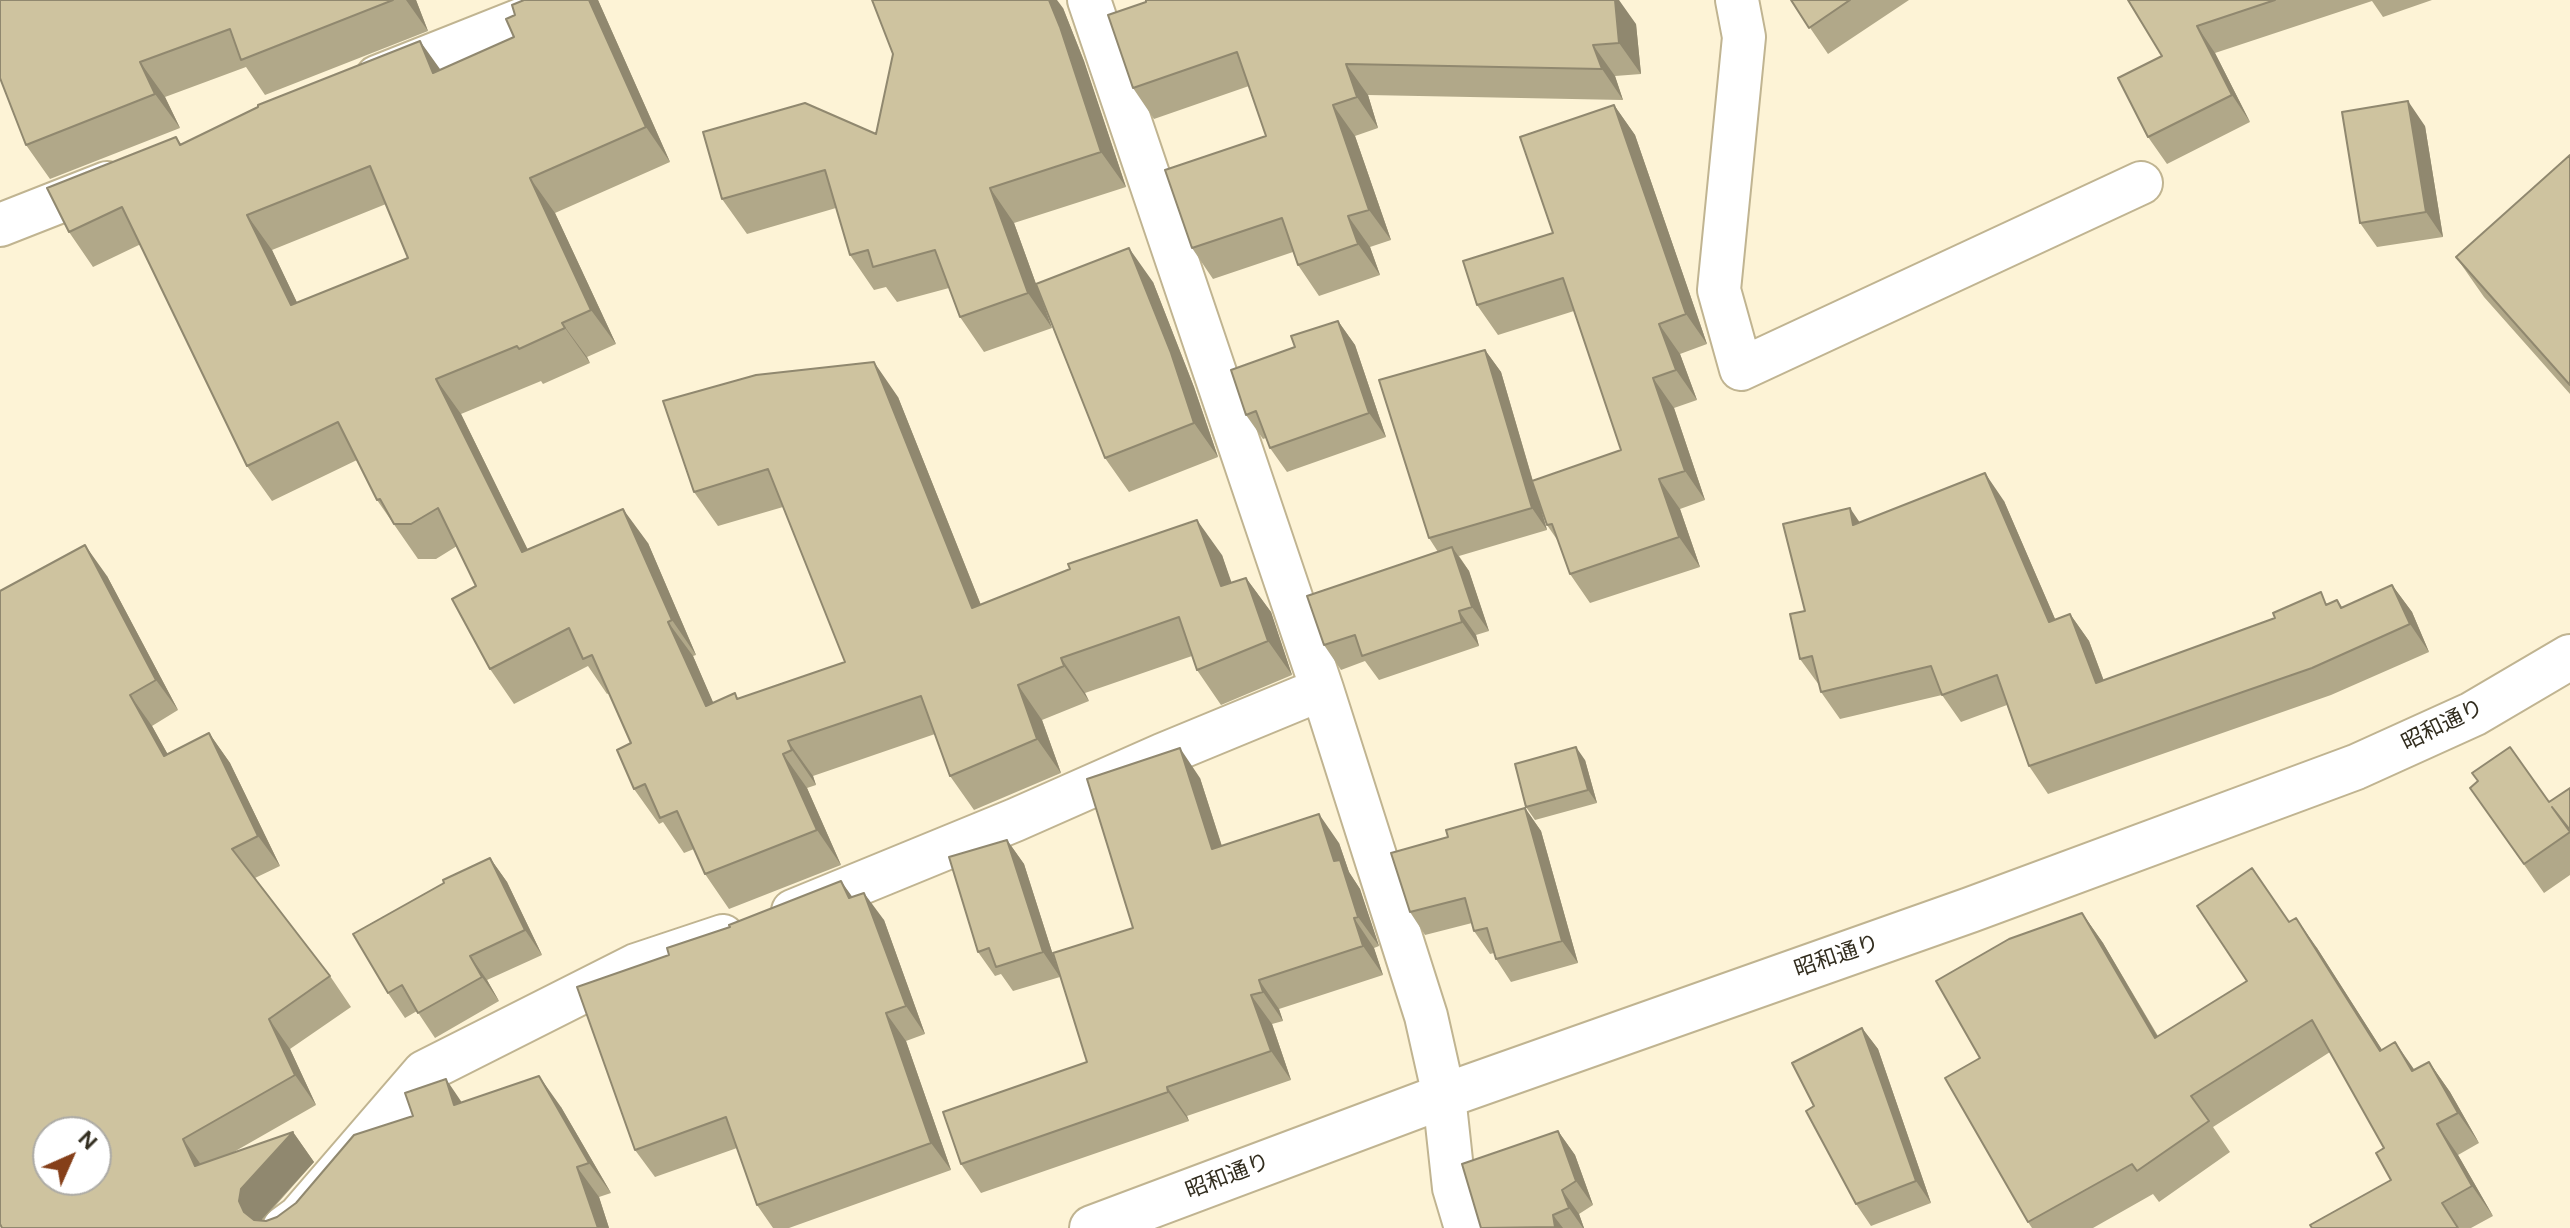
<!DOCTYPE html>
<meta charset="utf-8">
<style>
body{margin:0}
#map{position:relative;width:2570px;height:1228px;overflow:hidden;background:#fdf3d6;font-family:"DM Sans",sans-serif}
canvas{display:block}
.north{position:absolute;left:32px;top:1116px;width:80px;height:80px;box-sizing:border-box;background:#fff;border:2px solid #adaba5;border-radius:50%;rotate:45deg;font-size:22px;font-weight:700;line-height:32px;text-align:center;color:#322d1f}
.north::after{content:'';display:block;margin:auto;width:28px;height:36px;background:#853f19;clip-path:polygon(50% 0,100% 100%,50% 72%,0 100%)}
</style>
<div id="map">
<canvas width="2570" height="1228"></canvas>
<div class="north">N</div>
</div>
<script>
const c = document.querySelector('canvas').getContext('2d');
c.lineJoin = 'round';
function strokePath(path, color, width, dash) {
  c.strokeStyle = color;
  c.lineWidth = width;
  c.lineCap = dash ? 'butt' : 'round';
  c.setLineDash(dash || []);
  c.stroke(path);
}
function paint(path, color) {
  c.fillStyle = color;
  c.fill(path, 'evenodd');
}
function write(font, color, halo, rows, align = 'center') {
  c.font = font + ' "DM Sans","Noto Sans JP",sans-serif';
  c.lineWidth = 6;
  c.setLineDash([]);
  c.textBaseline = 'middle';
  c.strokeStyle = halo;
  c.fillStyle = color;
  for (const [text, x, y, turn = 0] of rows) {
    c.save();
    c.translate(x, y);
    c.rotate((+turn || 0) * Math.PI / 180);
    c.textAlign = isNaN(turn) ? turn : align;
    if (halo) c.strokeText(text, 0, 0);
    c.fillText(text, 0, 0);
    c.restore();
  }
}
const street = new Path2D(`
 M1089,0l233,689 104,327 18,80 10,92 12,40
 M1737,0l7,37 -25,253 22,79 400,-186
 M377,77l194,-77
 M0,225l107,-42
 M793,911l222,-91 147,-65 160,-66
 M284,1228l15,-11 125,-145 212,-107 87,-29`);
const secondary = new Path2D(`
 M1092,1228l352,-132 526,-186 386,-143 117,-53 97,-57`);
strokePath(street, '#c0b491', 46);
strokePath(secondary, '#c0b491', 48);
strokePath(street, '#fff', 42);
strokePath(secondary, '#fff', 44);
paint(new Path2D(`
 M0,0h416l12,31 -163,64 -19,-28 -81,30 15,31 -130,51 -24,-34z
 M524,0h74l72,162 -115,51 61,131 -29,13 3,6 -47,21 -2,-3 -80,33 67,136 120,-7 48,112 -3,1 20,47 22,-10 3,6 107,-37 -62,-155 -65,19 -24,-34 204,-95 83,208 241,-50 9,28 15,-5 25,34 21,63 -71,30 -24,-35 -5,-14 -107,37 4,8 -47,19 19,53 -87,37 -24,-34 -15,-42 -122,42 3,9 -9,3 34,77 -112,44 -24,-35 -11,-25 -10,4 -21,-31 -4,2 -25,-35 -3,-46 -22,-50 -2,1 -19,-28 -74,38 -24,-35 -14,-83 -19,-40 -21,13h-18l-41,-59 -20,-40 -85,41 -25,-35 -106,-222 -48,23 -24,-35 107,-95 5,7 260,-74 73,-33 1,-22zM386,204l22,54 -111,45 -25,-53z
 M1791,0h118l-81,54z
 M2128,0h304l-49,17 -11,-16 -157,52 35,69 -83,42 -19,-27 14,-81z
 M1146,2l490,22 5,50 -26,2 8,24 -255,-5 10,33 -23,8 36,104 -21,7 10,28 -61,21 -21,-31 -5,-13 -80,27 -21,-31 74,-112 -17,-50 -95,33 -21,-31z
 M1063,8l21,53 42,126 -112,36 22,61 117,-2 41,105 24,70 -89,35 -24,-34 -62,-155 9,25 -68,24 -24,-35 -11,-29 -52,14 -11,-15 -12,3 -24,-35 -14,-47 -89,26 -25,-35 154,-65 17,-80z
 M1614,105l21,30 72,209 -27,10 17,46 -23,8 31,92 -25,9 20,58 -110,36 -20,-29 -12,-33 -11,-16 -8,-24 8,29 -88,26 10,15 20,60 -13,4 3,11 -100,34 -14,-19 -24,9 -17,-25 114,-93 -9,-14 56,-188 16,22 32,109 88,-31 -47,-139 -76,24 -21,-30 76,-72z
 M2425,126l18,111 -66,10 -17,-24z
 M2570,155v239l-86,-97 -28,-40z
 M1338,321l17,24 31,92 -99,35 -17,-24 -4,-10 -3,1 -17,-24 49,-68z
 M2004,501l51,118 15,-5 19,27 15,40 233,-81 6,8 49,-23 20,27 17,40 -98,43 -283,99 -19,-28 -22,-61 -46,17 -19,-27 -102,24 -19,-27 -2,-7 -19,-26 5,-48 55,-88z
 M107,576l71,134 -26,16 16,29 41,-22 21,30 50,103 -25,12 75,98 21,31 -61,42 26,56 -84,48 61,-21 21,30 -52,59h4l11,-4 185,-114 99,4 50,86 -12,4 10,31 -609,-4z
 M1585,760l12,43 -62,17 -9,-13z
 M1200,778l22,68 117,-3 10,29 11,17 19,57 -5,2 9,27 -104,34 4,12 -11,3 19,56 -104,36 2,5 -208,72 -20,-29 126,-102 46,-134z
 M2470,788l79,14 21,-14v87l-26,18z
 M1525,808l16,23 37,132 -67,19 -15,-23 -2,-6 -4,1 -16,-23 -2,-8 -47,12 -15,-23 38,-75z
 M1007,840l17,24 36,113 -47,14 -12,-17 -6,2 -17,-24z
 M490,858l17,24 35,73 -55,25 12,21 -64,37 -18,-27 -12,7 -17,-25z
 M852,897l32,23 41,114 -19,7 45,129 -162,58h-16l-16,-23 -20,-57 -82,29 -20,-27z
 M2082,913l21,30 55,93 89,-55 42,-59 28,26 65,102 32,20 15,-8 21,30 29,51 -21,12 35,61 -22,12h-159l79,-48 -7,-32 -54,-96 -117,75 17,25 -71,50 -6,-8 -60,34h-61l-4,-6 -48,-164z
 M1862,1028l16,21 53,154 -60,23 -15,-22 -42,-98z
 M1558,1131l17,24 18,50 -14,9 5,14h-103z`), '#b1a889');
paint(new Path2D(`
 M406,0h10l12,31z
 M589,0h9l72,162 -24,-35z
 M1049,0h8l6,8 21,53 42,126 -25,-35z
 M1615,0h4l17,24 5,50 -22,-31z
 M2197,26l18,27 35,69 -18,-27z
 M420,41l25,35 -12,-3z
 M1593,45l22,31 8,24 -21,-31z
 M140,62l25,35 15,31 -25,-34z
 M1346,64l22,31 10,33 -21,-31z
 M2408,101l17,25 18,111 -17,-25z
 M1333,105l22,31 36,104 -22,-30z
 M1614,105l21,30 72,209 -21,-30z
 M530,178l25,35 61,131 -25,-34z
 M990,188l24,35 38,105 -24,-35z
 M247,215l25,35 43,90 -24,-35z
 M1348,216l22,31 10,28 -22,-31z
 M1129,248l24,34 41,105 24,70 -24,-34z
 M1338,321l17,24 31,92 -17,-24z
 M562,323l25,34 3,6 -25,-35z
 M1659,324l21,30 17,46 -21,-30z
 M1485,350l16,22 46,158 -15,-22z
 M874,362l24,35 98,246 -24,-35z
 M1653,378l21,30 31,92 -20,-29z
 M436,379l25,35 85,173 -24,-35z
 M1985,473l19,28 64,148 -19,-27z
 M1659,479l21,30 20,58 -21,-30z
 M1850,508l19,28 -16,-11z
 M623,509l25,34 48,112 -24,-35z
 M1197,520l25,35 23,66 -24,-35z
 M85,545l22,31 71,134 -22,-30z
 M1452,547l17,24 20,60 -17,-24z
 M1246,578l25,34 21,63 -24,-34z
 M2392,585l20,27 17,40 -19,-28z
 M1459,611l17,24 3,11 -17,-24z
 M2070,614l19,27 26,70 -19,-28z
 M668,622l25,34 37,85 -24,-35z
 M1061,658l24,35 4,8 -25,-35z
 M1018,685l24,35 19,53 -24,-34z
 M130,695l22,31 34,61 -22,-31z
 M209,733l21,30 50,103 -22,-30z
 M788,741l25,35 3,9 -24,-35z
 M1576,747l9,13 12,43 -9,-13z
 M1180,748l20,30 32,100 -20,-29z
 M783,754l24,34 34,77 -24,-35z
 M1525,808l16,23 37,132 -16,-22z
 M1319,814l20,29 10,29 11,17 19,57 -21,-29 -24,-56z
 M1007,840l17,24 36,113 -17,-25z
 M490,858l17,24 35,73 -17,-25z
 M841,881l20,28 -12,-11z
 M864,893l20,27 41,114 -19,-28z
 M2082,913l21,30 73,125 -21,-30z
 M1354,918l20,30 9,27 -20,-29z
 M2296,918l21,30 85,133 -22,-30z
 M470,956l17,24 12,21 -17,-24z
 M1259,980l20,29 4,12 -20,-29z
 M1251,995l21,29 19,56 -20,-29z
 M886,1013l20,28 45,129 -20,-27z
 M269,1019l21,30 26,56 -21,-30z
 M1862,1028l16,21 53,154 -15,-22z
 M2395,1042l21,30 -4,-1z
 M2429,1062l21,30 29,51 -21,-30z
 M539,1076l22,31 50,86 -22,-30z
 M446,1079l21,31 -13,-5z
 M1167,1087l20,29 2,5 -21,-29z
 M2437,1124l21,31 35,61 -21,-30z
 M1558,1131l17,24 18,50 -17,-24z
 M293,1132l21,30 -52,57 -1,9 -17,-16 -5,-11 2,-12z
 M183,1139l21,30 -9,-3z
 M577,1167l22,30 10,31h-11z
 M1562,1190l17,24 5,14h-1l-14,-20z
 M1553,1215l10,13h-8z`), '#90886f');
const building = new Path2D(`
 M0,0h393l-152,60 -11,-31 -90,33 15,32 -129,51 -26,-67z
 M524,0h65l57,127 -116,51 61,132 -29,13 3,5 -46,21 -2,-3 -81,33 86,173 101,-43 49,111 -4,2 38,84 29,-13 2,6 108,-37 -77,-193 -74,23 -31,-91 93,-26 118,-13 98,246 98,-39 -2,-5 129,-44 24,66 25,-8 22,63 -71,29 -18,-53 -118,41 3,8 -46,19 19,54 -87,37 -29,-80 -133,45 4,9 -9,4 34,76 -112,44 -28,-63 -17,7 -15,-34 -11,5 -17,-39 14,-7 -39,-88 -9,4 -14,-31 -79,41 -38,-70 24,-13 -38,-78 -27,16h-17l-14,-25 -3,1 -39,-78 -91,44 -125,-259 -53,25 -22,-44 129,-51 4,8 78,-38v-2l162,-64 13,32 81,-36 -8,-18 9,-4 -3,-10zM370,166l38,92 -117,47 -44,-90z
 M872,0h177l11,27 41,125 -111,36 38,105 -68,24 -25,-67 -62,17 -5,-17 -18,5 -25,-85 -103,29 -19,-67 102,-29 71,31 17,-80z
 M1146,0h469l4,43 -26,2 9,24 -256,-5 11,33 -24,8 36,105 -21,6 10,28 -60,21 -16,-47 -90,30 -27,-78 101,-34 -29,-84 -104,36 -25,-73 38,-13z
 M1791,0h59l-41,28z
 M2128,0h147l-78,26 35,69 -84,42 -30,-59 44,-22z
 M2408,101l18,111 -66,11 -18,-111z
 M1614,105l72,209 -27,10 17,46 -23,8 32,93 -26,8 20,58 -109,37 -18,-50 -5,1 -15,-44 89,-31 -58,-172 -86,27 -14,-44 90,-28 -33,-96z
 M2570,155v230l-114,-128z
 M1129,248l42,105 23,70 -89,35 -69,-174z
 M1338,321l31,92 -99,35 -14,-37 -10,4 -15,-45 64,-23 -4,-11z
 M1485,350l47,158 -103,30 -50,-158z
 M1985,473l64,149 21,-8 26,69 179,-65 -2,-5 48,-21 5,13 11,-5 4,8 51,-23 18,39 -98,44 -283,98 -32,-91 -55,20 -11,-29 -110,26 -9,-36 -12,3 -10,-45 15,-3 -22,-87 67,-16 3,17z
 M85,545l71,135 -26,15 34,61 45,-23 49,103 -26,13 98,127 -61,43 26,56 -112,64 12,27 98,-34 -52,57 -2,12 5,11 10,8 12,1 11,-4 19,-14 58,-68 59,-19 -8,-23 41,-14 8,26 85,-29 50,87 -12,4 21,61h-596l-2,-4v-633zM48,1132h48v48h-48z
 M1452,547l20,60 -13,4 3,11 -100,34 -7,-21 -31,10 -17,-49z
 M1576,747l12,43 -62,17 -11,-43z
 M2510,747l39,55 21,-14v42l-18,-23 18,25 -46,32 -54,-76 8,-7 -6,-8z
 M1180,748l32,101 107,-35 15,47 6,-1 18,57 -4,1 9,28 -104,34 4,12 -12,3 20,56 -104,36 1,5 -207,72 -18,-52 144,-50 -34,-109 80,-25 -46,-149z
 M1525,808l37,133 -66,18 -9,-31 -13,3 -9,-33 -55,14 -19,-59 57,-16 -2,-7z
 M1007,840l36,112 -47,15 -7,-19 -11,4 -29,-95z
 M490,858l35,72 -55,26 12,21 -64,36 -16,-28 -14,8 -35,-59 91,-51 -1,-3z
 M2252,868l37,54 7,-4 84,133 15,-9 17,29 17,-9 29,51 -21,11 35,62 -30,17 16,25h-146l-2,-3 81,-45 -15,-27 8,-5 -72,-128 -121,76 18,25 -72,50 -5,-7 -104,58 -83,-144 35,-20 -44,-77 73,-42 73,-26 73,125 92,-57 -50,-75z
 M841,881l8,17 15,-5 42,113 -20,7 45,130 -174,62 -31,-88 -91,33 -58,-163 92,-32 -2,-7 63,-21 -1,-2z
 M1862,1028l54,153 -60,23 -50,-93 8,-5 -22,-43z
 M1558,1131l18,50 -14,9 7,18 -16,7 2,12 -74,1 -19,-64z`);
paint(building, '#cec39f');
strokePath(building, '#90886f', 2);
write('22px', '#322d1f', '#fff', [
 ["昭和通り",2443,726,-26],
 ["昭和通り",1837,957,-19],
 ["昭和通り",1228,1177,-21]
]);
</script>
